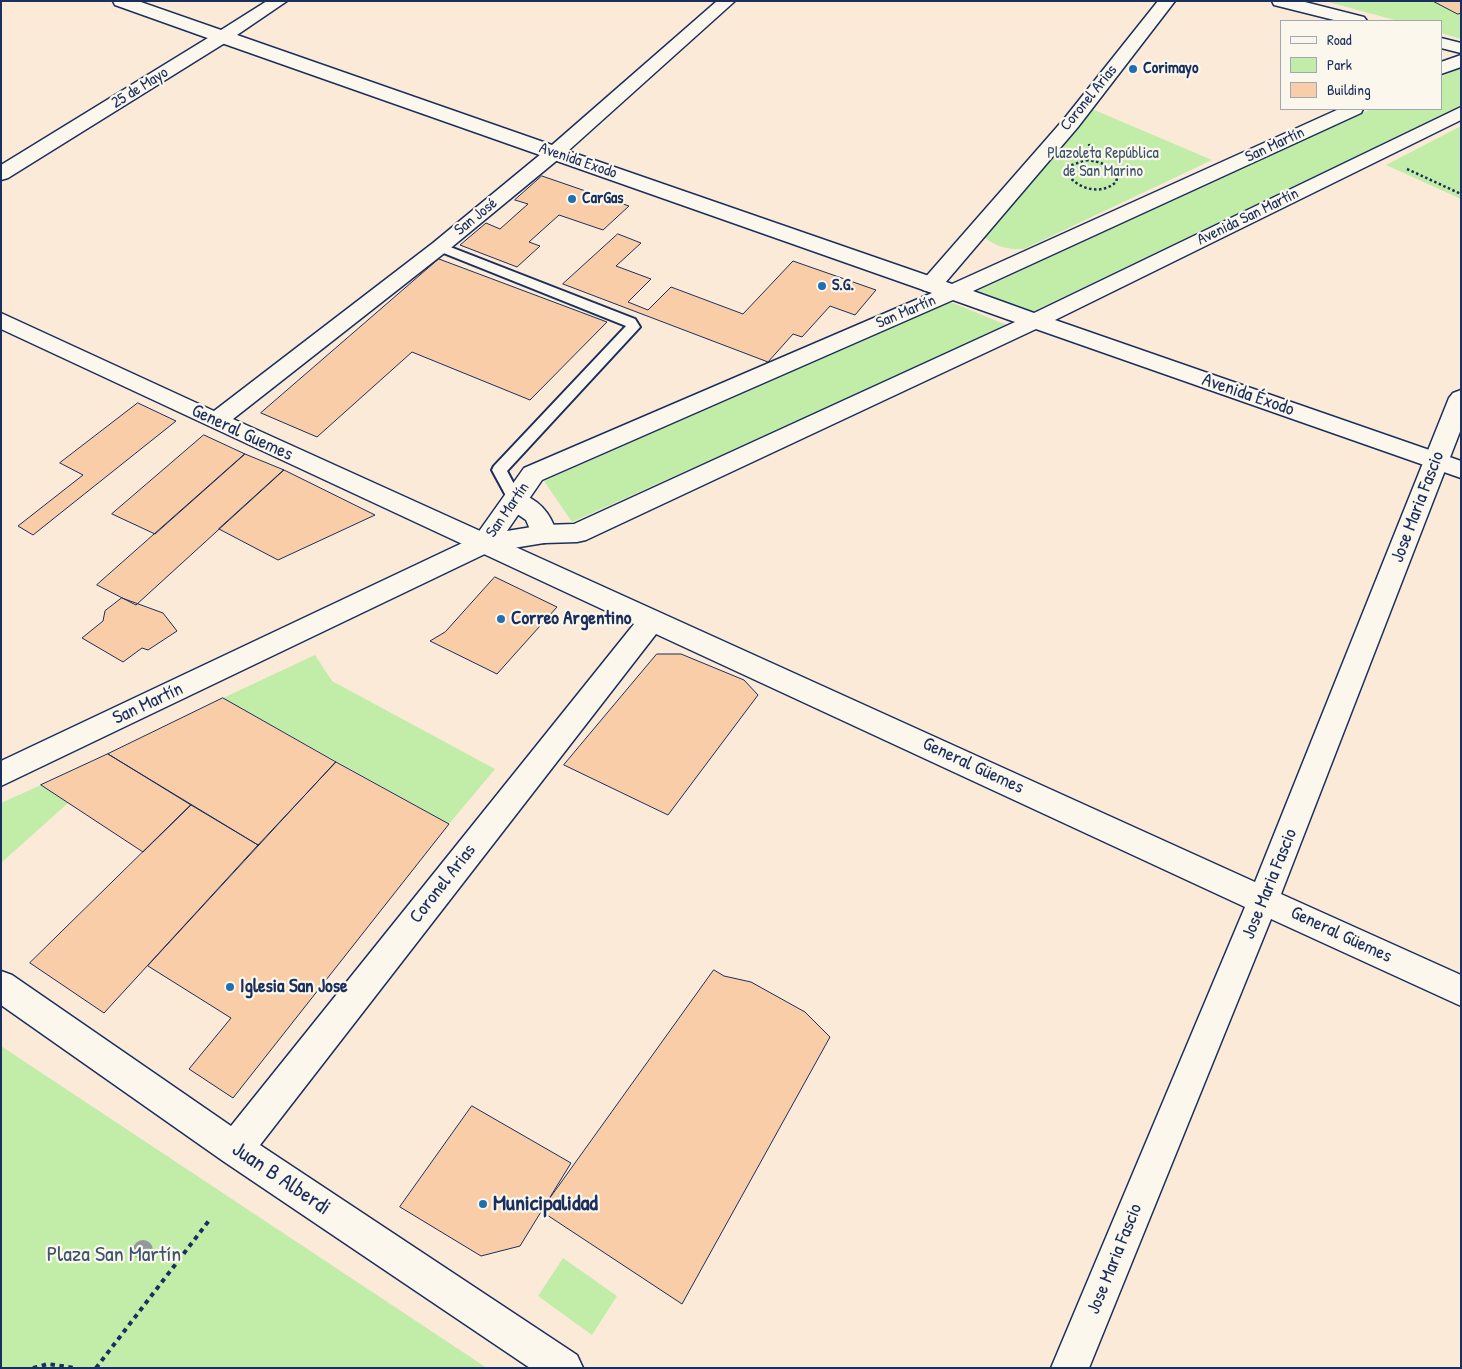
<!DOCTYPE html>
<meta charset="utf-8">
<style>
body{margin:0}
#map{position:relative;width:1462px;height:1369px;overflow:hidden;background:#faead7;font-family:"Patrick Hand",sans-serif}
canvas{display:block}
.frame{position:absolute;inset:0;border:2px solid #1b2f5e;pointer-events:none}
.legend{position:absolute;left:1280px;top:20px;width:162px;height:90px;box-sizing:border-box;background:#fbf7ec;border:1px solid #a1a7b3;margin:0;padding:6px 9px;list-style:none;font-size:15px;color:#1b2f5e}
.legend li{display:flex;align-items:center;gap:10px;height:25px}
.legend b{width:25px;border:1px solid #a1a7b3}
</style>
<div id="map">
<canvas width="1462" height="1369"></canvas>
<div class="frame"></div>
<ul class="legend">
<li><b style="height:6px;background:#fbf7ec"></b>Road</li>
<li><b style="height:14px;background:#c2eda9"></b>Park</li>
<li><b style="height:14px;background:#f8cda7"></b>Building</li>
</ul>
</div>
<script>
const c = document.querySelector('canvas').getContext('2d');
c.lineJoin = 'round';
function paint(path, color) {
  c.fillStyle = color;
  c.fill(path, 'evenodd');
}
function strokePath(path, color, width, dash) {
  c.strokeStyle = color;
  c.lineWidth = width;
  c.lineCap = dash ? 'butt' : 'round';
  c.setLineDash(dash || []);
  c.stroke(path);
}
function write(font, color, halo, rows, align = 'center') {
  c.font = font + ' "Patrick Hand",sans-serif';
  c.lineWidth = 4.5;
  c.setLineDash([]);
  c.textBaseline = 'middle';
  c.strokeStyle = halo;
  c.fillStyle = color;
  for (const [text, x, y, turn = 0] of rows) {
    c.save();
    c.translate(x, y);
    c.rotate((+turn || 0) * Math.PI / 180);
    c.textAlign = isNaN(turn) ? turn : align;
    if (halo) c.strokeText(text, 0, 0);
    c.fillText(text, 0, 0);
    c.restore();
  }
}
paint(new Path2D(`
 M1325,1h136v38l-20,-6v-12h-43z
 M1461,67v39l-429,206 -55,-21 394,-182h70v-32z
 M1092,109l120,51 -188,89c-17,1 -31,-3 -43,-15z
 M1461,126v73l-75,-34z
 M948,301l61,25 -437,196 -28,-41z
 M315,655l17,26 163,88 -46,55 -226,-126z
 M41,785l27,18 -67,60v-60z
 M1,1046l486,322h-486z
 M563,1258l54,38 -25,39 -54,-39z`), '#c2eda9');
const building = new Path2D(`
 M1433,1h28v12l-3,1z
 M542,176l87,30 -26,24 -44,-15 -30,27 11,4 -23,21 -57,-22 26,-22 14,6 28,-25 -13,-4z
 M618,234l23,9 -25,23 35,13 -23,23 20,8 23,-23 72,27 50,-53 83,29 -21,25 -25,-9 -28,31 -9,-3 -25,28 -205,-78z
 M439,259l168,63 -77,78 -118,-48 -95,85 -56,-24z
 M138,403l38,18 -143,114 -15,-9 65,-51 -23,-12z
 M204,435l41,19 -90,80 -43,-20z
 M245,454l39,16 -148,135 -39,-20z
 M284,470l91,45 -97,45 -59,-31z
 M495,577l62,30 -60,67 -67,-33 15,-9z
 M122,598l41,15 14,18 -29,19 -6,-2 -19,14 -41,-24 21,-17 2,-10z
 M657,654h24l63,26 14,15 -90,120 -104,-50z
 M223,698l113,64 -78,83 -150,-91z
 M108,754l83,51 -48,47 -102,-67z
 M336,762l113,62 -216,274 -44,-29 42,-51 -83,-52z
 M191,805l67,40 -154,168 -74,-50z
 M714,970l10,6 27,6 54,30 25,25 -148,267 -141,-93z
 M472,1106l99,57 -51,83 -39,10 -81,-49z`);
paint(building, '#f8cda7');
strokePath(building, '#1b2f5e', 1);
const lane = new Path2D(`
 M440,243l195,76 5,8 -133,144 16,30 -2,4h-10l-19,-35 2,-4 132,-140 -190,-76 -2,-3z`);
const street = new Path2D(`
 M1158,1h17l-97,126 -139,163 -8,2 -8,-2 -3,-5 3,-5 141,-161z
 M1272,1h29l63,16 3,4h-29l-64,-16z
 M222,32l6,1 3,4 -3,4 -220,137 -7,2v-15l215,-132z
 M1441,38l20,5v10l-20,-5z
 M554,147l7,2 3,4 -3,4 -114,94 -214,168 1022,463 194,-484 4,-5 8,-3v39l-180,465 180,81v31l-190,-87 -182,449h-38l194,-461 -589,-273 -396,511 317,210 6,13h-53l-307,-207 -222,-156v-34l11,4 219,151 403,-502 -633,-295v-16l213,98 219,-168 114,-94z
 M516,492c22,7 34,19 41,42l-4,7 -9,2 -9,-2 -9,-21 -19,-13 -3,-6 3,-6z`);
const secondary = new Path2D(`
 M113,1h25l83,29 46,-29h20l-50,34 315,110 165,-144h18l-167,150 384,133 387,-175h24l-2,4 -388,178 61,22 427,-206v13l-406,200 406,141v17l-425,-149 -450,211 -9,2 -33,1 -55,9 -488,234v-25l474,-224 49,-69 408,-175 -716,-252 -101,-36zM953,300l62,22 -441,202 -30,1 -37,6 35,-51z
 M1461,55v12l-20,7v-12z`);
strokePath(lane, '#1b2f5e', 4);
strokePath(street, '#1b2f5e', 3);
strokePath(secondary, '#1b2f5e', 3);
strokePath(new Path2D(`
 M1086,160c15,2 22,4 32,15l-2,7c-15,14 -40,7 -50,-10l6,-7z
 M1086,160l4,-9 -1,-7
 M1407,169l54,25`), '#1b2f5e', 2.5, [2.5, 2.5]);
strokePath(new Path2D(`
 M33,1368l15,-4 27,4
 M96,1368l115,-150`), '#1b2f5e', 4, [4.5, 4.5]);
paint(lane, '#fbf7ec');
paint(street, '#fbf7ec');
paint(secondary, '#fbf7ec');
c.fillStyle = '#92989d';
for (const [x, y] of [
 [143,1250]
]) {
  c.beginPath();
  c.arc(x, y, 10, 0, 2 * Math.PI);
  c.fill();
}
for (const [x, y, r, color] of [
 [1133,69,5,"#1f6fb2"],
 [572,199,5,"#1f6fb2"],
 [822,286,5,"#1f6fb2"],
 [501,619,5,"#1f6fb2"],
 [230,987,5,"#1f6fb2"],
 [483,1204,5,"#1f6fb2"]
]) {
  const dot = new Path2D();
  dot.arc(x, y, r, 0, 2 * Math.PI);
  c.fillStyle = color;
  c.fill(dot);
  strokePath(dot, '#fbf7ec', 2);
}
write('bold 16px', '#1b2f5e', '#fbf7ec', [
 ["Corimayo",1143,69],
 ["CarGas",582,199],
 ["S.G.",832,286]
], 'left');
write('16px', '#1b2f5e', '#fbf7ec', [
 ["25 de Mayo",140,88,-32],
 ["Coronel Arias",1089,98,-51],
 ["San Martín",1275,145,-25],
 ["Avenida Exodo",578,161,19],
 ["San José",476,217,-39],
 ["Avenida San Martín",1248,217,-26],
 ["San Martín",906,312,-23],
 ["San Martín",508,510,-55]
]);
write('16px', '#3c556d', '#fbf7ec', [
 ["Plazoleta República",1103,154],
 ["de San Marino",1103,172]
]);
write('19px', '#1b2f5e', '#fbf7ec', [
 ["Avenida Éxodo",1248,395,19],
 ["General Guemes",242,433,25],
 ["Jose Maria Fascio",1418,507,-69],
 ["San Martín",148,704,-25],
 ["General Güemes",973,766,25],
 ["Coronel Arias",443,884,-52],
 ["Jose Maria Fascio",1270,884,-68],
 ["General Güemes",1341,935,25],
 ["Jose Maria Fascio",1115,1259,-68]
]);
write('bold 19px', '#1b2f5e', '#fbf7ec', [
 ["Correo Argentino",511,619],
 ["Iglesia San Jose",240,987]
], 'left');
write('22px', '#1b2f5e', '#fbf7ec', [
 ["Juan B Alberdi",281,1179,34]
]);
write('bold 22px', '#1b2f5e', '#fbf7ec', [
 ["Municipalidad",493,1204]
], 'left');
write('22px', '#3c556d', '#fbf7ec', [
 ["Plaza San Martín",114,1255]
]);
</script>
